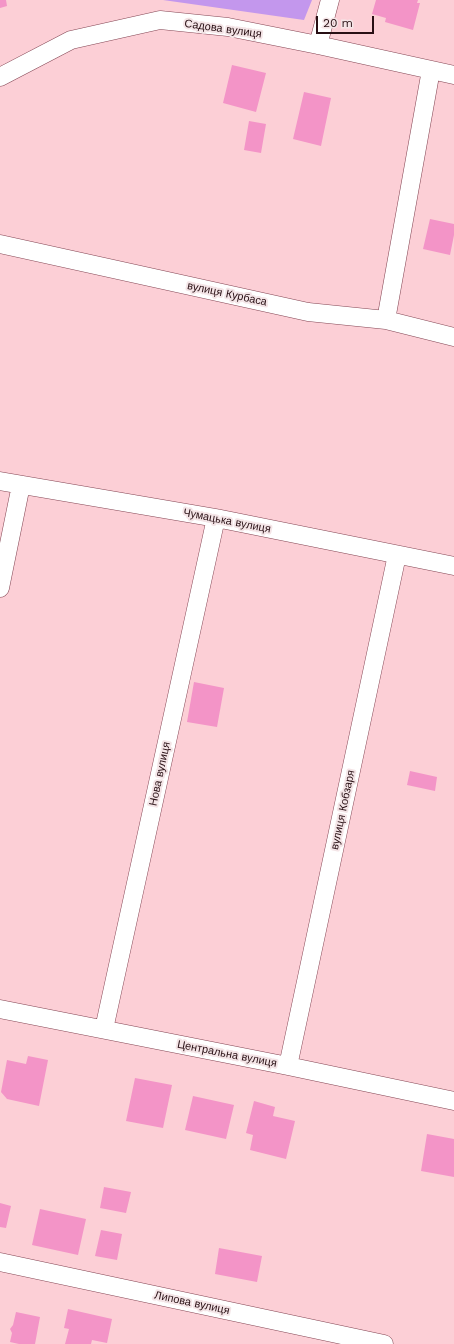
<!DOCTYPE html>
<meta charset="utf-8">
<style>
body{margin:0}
#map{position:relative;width:454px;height:1344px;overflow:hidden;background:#fccfd6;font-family:"Work Sans",sans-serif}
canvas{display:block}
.scale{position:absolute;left:316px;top:16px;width:58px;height:18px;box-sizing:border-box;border:2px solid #280f14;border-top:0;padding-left:5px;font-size:12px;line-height:14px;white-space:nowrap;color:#280f14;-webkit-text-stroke:3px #f4e5e7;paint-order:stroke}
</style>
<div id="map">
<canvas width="454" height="1344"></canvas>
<div class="scale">20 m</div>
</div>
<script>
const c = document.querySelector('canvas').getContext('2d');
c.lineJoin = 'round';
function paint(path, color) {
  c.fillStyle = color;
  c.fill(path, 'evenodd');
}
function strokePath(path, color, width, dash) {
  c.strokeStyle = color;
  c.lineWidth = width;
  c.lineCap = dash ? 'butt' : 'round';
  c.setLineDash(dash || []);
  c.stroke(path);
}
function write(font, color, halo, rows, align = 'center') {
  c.font = font + ' "Work Sans",sans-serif';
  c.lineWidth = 4;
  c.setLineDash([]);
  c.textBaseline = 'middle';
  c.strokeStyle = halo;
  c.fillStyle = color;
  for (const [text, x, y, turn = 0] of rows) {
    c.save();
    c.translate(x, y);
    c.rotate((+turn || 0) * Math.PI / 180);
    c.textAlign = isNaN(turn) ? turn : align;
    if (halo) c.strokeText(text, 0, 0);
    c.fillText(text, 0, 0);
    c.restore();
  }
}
paint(new Path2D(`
 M163,0h149l-8,20z`), '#c397ed');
paint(new Path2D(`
 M0,0h6l1,6 -7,2z
 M376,0h42l-1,3h3l-7,27 -28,-8 1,-4 -14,-4z
 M232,65l34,8 -10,39 -33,-9z
 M304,92l27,6 -10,48 -28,-7z
 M249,121l17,3 -5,29 -17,-3z
 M430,219l24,5v11l-4,20 -27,-6z
 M194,682l30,6 -7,39 -30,-5z
 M410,771l27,6 -2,14 -28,-6z
 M28,1056l20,4 -9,46 -32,-7 -6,-7 6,-32 19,4z
 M135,1078l37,7 -9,43 -37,-7z
 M193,1096l41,9 -8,34 -41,-9z
 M254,1101l21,6 -2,9 22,5 -9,38 -36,-9 3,-15 -7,-2z
 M427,1134l27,5v38l-33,-6z
 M104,1187l27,5 -5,21 -26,-5z
 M0,1203l11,3 -5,22 -6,-1z
 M40,1209l46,10 -8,36 -46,-10z
 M101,1230l21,4 -5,26 -22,-4z
 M219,1248l43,8 -5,26 -42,-8z
 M68,1309l44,10 -5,24 -15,-3 -1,4h-26l4,-15 -5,-1z
 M16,1312l24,5 -5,27h-16l-9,-2 2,-9 -2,-4 3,-4z`), '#f394c7');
const minor = new Path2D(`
 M318,45l12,-45
 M0,77l71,-37 89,-20 68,7 90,18 136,30
 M0,244l308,68 78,8 68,17
 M386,320l45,-250
 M0,481l216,37 238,48
 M0,588l21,-103
 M0,1009l288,57 166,35
 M104,1029l112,-511
 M288,1066l109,-511
 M0,1262l384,82`);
strokePath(minor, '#844654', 19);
strokePath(minor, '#fff', 18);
write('11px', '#280f14', '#f4e5e7', [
 ["Садова вулиця",223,29,8],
 ["вулиця Курбаса",227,294,12],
 ["Чумацька вулиця",227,521,11],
 ["Нова вулиця",160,774,-78],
 ["вулиця Кобзаря",343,810,-78],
 ["Центральна вулиця",227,1054,11],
 ["Липова вулиця",192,1303,12]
]);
</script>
